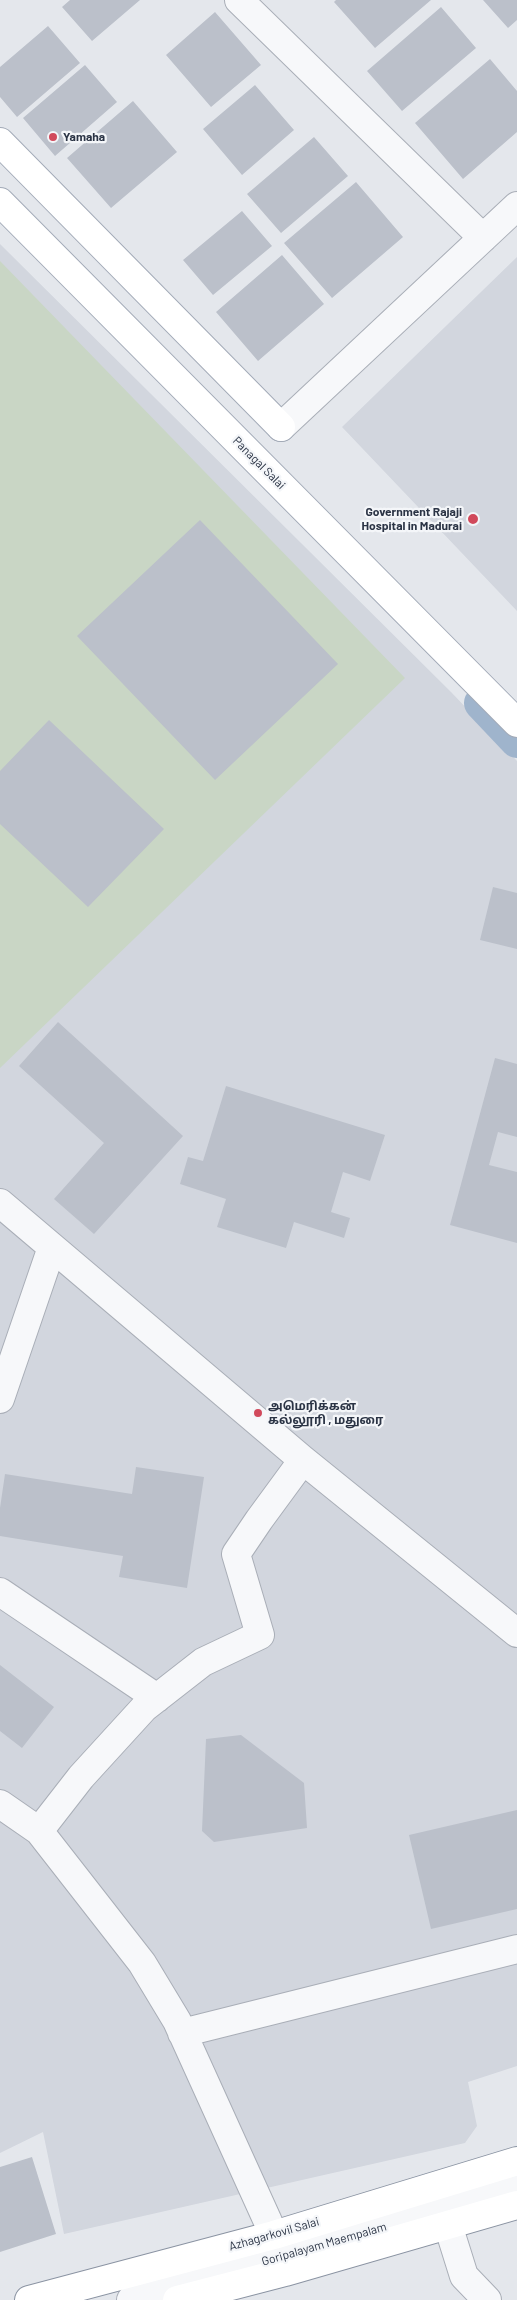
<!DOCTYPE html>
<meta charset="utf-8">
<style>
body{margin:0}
canvas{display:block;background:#e4e7ec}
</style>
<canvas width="517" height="2300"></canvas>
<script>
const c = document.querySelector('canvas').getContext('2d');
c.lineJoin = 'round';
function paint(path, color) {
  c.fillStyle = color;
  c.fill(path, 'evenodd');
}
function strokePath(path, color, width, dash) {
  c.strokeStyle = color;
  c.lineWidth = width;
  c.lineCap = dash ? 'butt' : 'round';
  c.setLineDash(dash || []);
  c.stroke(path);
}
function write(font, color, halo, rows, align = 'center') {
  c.font = font + ' Barlow,"Noto Sans Tamil",sans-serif';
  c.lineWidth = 4.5;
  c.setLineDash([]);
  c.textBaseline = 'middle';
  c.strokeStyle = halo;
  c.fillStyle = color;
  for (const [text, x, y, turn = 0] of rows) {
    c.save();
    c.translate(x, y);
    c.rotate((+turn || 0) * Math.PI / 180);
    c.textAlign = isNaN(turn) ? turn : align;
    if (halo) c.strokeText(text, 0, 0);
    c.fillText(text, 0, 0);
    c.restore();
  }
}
paint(new Path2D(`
 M0,244l451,448 66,69v1305l-49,16 9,44 -12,17 -401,91 -21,-102 -43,21z
 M517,257v354l-175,-184z`), '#d2d6de');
paint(new Path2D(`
 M0,261l405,417 -405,390z`), '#c9d6c5');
strokePath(new Path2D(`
 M481,703l36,38`), '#9fb4cc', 34);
paint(new Path2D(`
 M70,0h70l-48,41 -30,-34z
 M336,0h95l-56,48 -41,-46z
 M483,0h34v20l-9,8z
 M441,7l35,41 -74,63 -35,-40z
 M215,12l46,53 -50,42 -45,-52z
 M48,26l32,37 -63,54 -17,-20v-30z
 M490,59l27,32v41l-54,47 -48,-56z
 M85,65l32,37 -62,54 -32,-38z
 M255,85l39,45 -52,45 -39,-46z
 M133,101l44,51 -66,56 -44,-50z
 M314,137l34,39 -67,57 -34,-39z
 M356,182l47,55 -71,61 -48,-55z
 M242,211l30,35 -59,49 -30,-35z
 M282,255l42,49 -66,57 -42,-49z
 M200,520l138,144 -123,116 -138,-144z
 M49,720l115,109 -76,78 -88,-83v-53z
 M493,887l24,6v56l-37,-9z
 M58,1022l125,114 -89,98 -40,-35 50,-56 -85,-77z
 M495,1058l22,6v73l-19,-5 -9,33 28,7v71l-67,-18z
 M226,1086l159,49 -15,46 -27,-9 -12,40 19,6 -6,20 -50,-16 -8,26 -69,-21 9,-28 -46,-15 8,-27 15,4z
 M136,1467l68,10 -17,111 -68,-11 4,-21 -123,-20v-28l5,-34 127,20z
 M0,1665l54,42 -32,41 -22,-17z
 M241,1735l63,48 3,45 -93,14 -12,-11 4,-92z
 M517,1810v99l-86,20 -22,-94z
 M32,2157l24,77 -56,18v-85z`), '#bbc0ca');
const minor = new Path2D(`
 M239,0l244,238
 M281,427l236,-221
 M0,1203l303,257 214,173
 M0,1399l52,-152
 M0,1592l157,106
 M0,1804l39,27 103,132 35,58 97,214
 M39,1831l42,-54 63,-69 59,-46 57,-27 -24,-81 23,-34 44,-60
 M182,2033l335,-84
 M448,2225l16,51 23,24
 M131,2300l386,-112`);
const major = new Path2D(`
 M0,142l281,285
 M0,202l517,521`);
const highway = new Path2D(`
 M29,2300l245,-65 243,-74
 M177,2300l108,-28 232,-67`);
strokePath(minor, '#a9aeb7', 30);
strokePath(major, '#a3abb8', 30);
strokePath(highway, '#8b94a3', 30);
strokePath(minor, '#f7f8fa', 28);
strokePath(major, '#fff', 28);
strokePath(highway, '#fff', 28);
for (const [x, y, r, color] of [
 [53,137,5,"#d1495b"],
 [473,519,6,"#d1495b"],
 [258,1413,5,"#d1495b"]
]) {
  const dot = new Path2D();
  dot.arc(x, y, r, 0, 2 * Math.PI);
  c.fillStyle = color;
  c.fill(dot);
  strokePath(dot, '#f4f6f9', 2);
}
write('bold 12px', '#2b3445', '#f4f6f9', [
 ["Yamaha",63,137],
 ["Government Rajaji",462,512,"right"],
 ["Hospital in Madurai",462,526,"right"],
 ["அமெரிக்கன்",268,1406],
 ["கல்லூரி , மதுரை",268,1420]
], 'left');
write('12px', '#2b3445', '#f4f6f9', [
 ["Panagal Salai",259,463,45],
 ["Azhagarkovil Salai",274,2234,-16],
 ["Goripalayam Maempalam",324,2244,-16]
]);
</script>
